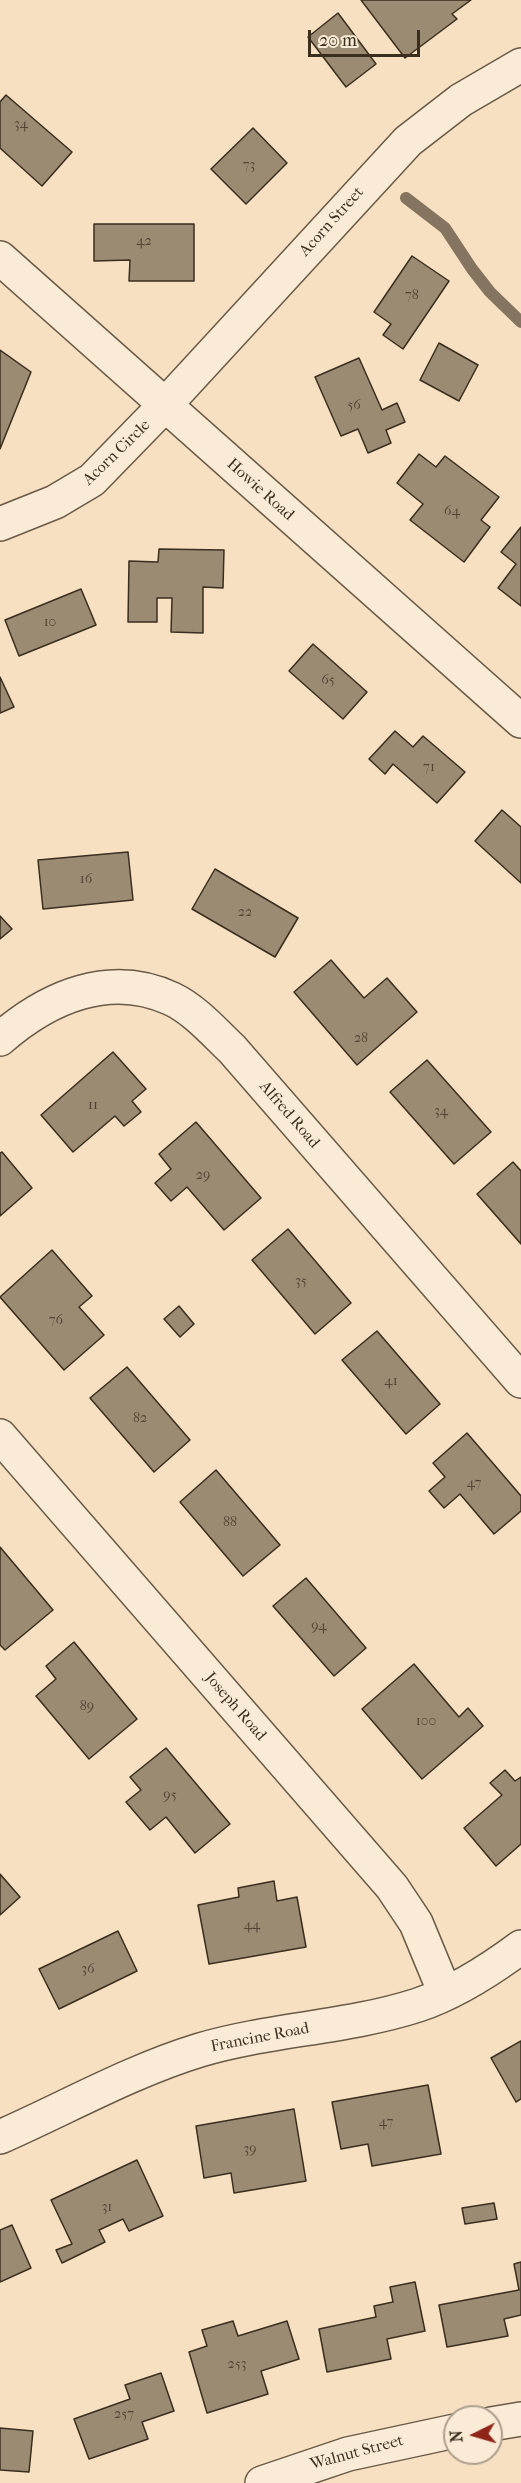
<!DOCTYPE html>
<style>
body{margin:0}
#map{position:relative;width:521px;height:2483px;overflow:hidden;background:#f7e0c1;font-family:"IM FELL French Canon",serif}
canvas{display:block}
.north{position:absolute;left:443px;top:2405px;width:60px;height:60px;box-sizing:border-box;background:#faebd7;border:2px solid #ad9f8d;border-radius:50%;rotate:265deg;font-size:16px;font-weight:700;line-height:24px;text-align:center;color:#3a2e1e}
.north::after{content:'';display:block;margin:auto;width:21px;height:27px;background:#8f2418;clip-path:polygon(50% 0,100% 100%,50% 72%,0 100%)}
.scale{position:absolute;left:308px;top:30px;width:112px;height:27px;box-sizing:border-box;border:3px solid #3a2e1e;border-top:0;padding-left:8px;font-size:18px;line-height:21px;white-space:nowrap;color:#3a2e1e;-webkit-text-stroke:4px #faebd7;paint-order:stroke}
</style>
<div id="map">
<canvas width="521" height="2483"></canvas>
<div class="north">N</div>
<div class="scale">20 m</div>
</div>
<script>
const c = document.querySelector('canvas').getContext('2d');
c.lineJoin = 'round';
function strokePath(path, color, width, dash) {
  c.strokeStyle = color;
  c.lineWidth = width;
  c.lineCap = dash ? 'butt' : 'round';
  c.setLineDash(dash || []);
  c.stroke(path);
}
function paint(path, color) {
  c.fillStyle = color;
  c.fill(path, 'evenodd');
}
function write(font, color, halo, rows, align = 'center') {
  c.font = font + ' "IM FELL French Canon",serif';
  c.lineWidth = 4.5;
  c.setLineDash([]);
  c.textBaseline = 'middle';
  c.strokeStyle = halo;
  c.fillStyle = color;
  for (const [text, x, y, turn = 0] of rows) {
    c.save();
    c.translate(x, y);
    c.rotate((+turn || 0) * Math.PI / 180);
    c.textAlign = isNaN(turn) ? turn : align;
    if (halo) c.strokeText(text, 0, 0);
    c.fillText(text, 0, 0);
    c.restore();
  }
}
strokePath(new Path2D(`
 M406,198l39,30 27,41 18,23 31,30`), '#85745f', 12);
const building = new Path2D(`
 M361,0h110l-19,14 5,5 -52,39z
 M338,13l38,51 -30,23 -38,-50z
 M6,95l66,57 -30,34 -42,-38v-46z
 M253,128l34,35 -41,41 -35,-35z
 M94,224h100v57h-65l1,-21 -36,1z
 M412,256l37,25 -46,68 -20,-14 8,-11 -17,-12z
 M439,343l39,22 -19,36 -39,-21z
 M0,350l31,22 -31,77z
 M359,358l23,52 15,-7 8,19 -19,8 5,13 -23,10 -10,-24 -17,7 -26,-59z
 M419,454l17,13 9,-11 54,41 -18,23 9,7 -26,35 -54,-42 13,-16 -26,-21z
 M521,527v79l-23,-18 18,-24 -15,-12z
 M159,549l65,1 -1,38 -20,-1v46l-32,-1 1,-34h-15v24h-29l1,-61 29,1z
 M81,589l15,36 -77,31 -14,-36z
 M313,644l54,48 -24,27 -54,-48z
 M0,677l14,30 -14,6z
 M395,731l18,16 10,-11 42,36 -28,31 -44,-39 -8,10 -16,-15z
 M502,810l19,17v56l-46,-42z
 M128,852l5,48 -90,9 -5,-49z
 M215,869l83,49 -23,39 -83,-48z
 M0,916l12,13 -12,10z
 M331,960l33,38 23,-20 30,34 -60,53 -63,-73z
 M113,1052l33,37 -14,12 9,11 -17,14 -9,-10 -42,36 -32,-37z
 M427,1060l64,72 -37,32 -64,-72z
 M196,1122l65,76 -37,32 -37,-43 -16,14 -16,-18 16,-14 -12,-15z
 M2,1152l30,36 -32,28v-63z
 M513,1162l8,9v73l-44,-50z
 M288,1229l63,74 -36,31 -63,-74z
 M52,1250l40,46 -13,11 25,28 -40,35 -64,-73z
 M179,1306l15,18 -14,13 -16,-18z
 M377,1331l63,73 -34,30 -64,-74z
 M127,1367l63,73 -36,32 -64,-74z
 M467,1433l54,63v15l-27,23 -34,-40 -16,14 -15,-17 16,-14 -12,-14z
 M216,1470l64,75 -37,31 -63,-74z
 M0,1547l53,63 -48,40 -5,-5z
 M306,1578l60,70 -32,28 -61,-70z
 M74,1642l63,77 -48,40 -53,-63 20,-17 -10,-13z
 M414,1664l45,53 9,-9 15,18 -61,53 -60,-70z
 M166,1748l64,76 -35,29 -29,-36 -16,13 -24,-28 15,-12 -11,-13z
 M505,1770l10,11 6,-4v67l-25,22 -32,-38 38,-33 -12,-12z
 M0,1874l20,23 -20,18z
 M274,1881l3,20 20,-4 9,50 -97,17 -11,-59 41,-8 -1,-9z
 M118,1931l19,40 -78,38 -20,-40z
 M521,2041v58l-5,3 -25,-44z
 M428,2085l13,69 -69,12 -4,-22 -27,5 -9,-47z
 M294,2109l12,72 -72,12 -3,-20 -27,5 -8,-52z
 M137,2160l26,56 -34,15 -6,-12 -24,11 6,12 -43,21 -6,-13 16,-6 -21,-44z
 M494,2203l3,16 -32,5 -3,-16z
 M12,2225l19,43 -31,14v-52z
 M521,2262v53l-17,4 4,17 -61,11 -8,-42 80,-15 -5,-26z
 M415,2282l10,49 -38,8 4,20 -64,13 -8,-43 57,-12 -2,-11 19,-4 -3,-15z
 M233,2321l5,15 49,-15 12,38 -38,12 7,23 -61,19 -18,-61 18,-6 -5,-16z
 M161,2373l13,38 -32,11 6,17 -59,20 -15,-40 56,-20 -5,-14z
 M0,2428l33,3 -4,41 -29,-2z`);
paint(building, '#9c8b73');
strokePath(building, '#3a2e1e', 1.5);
const street = new Path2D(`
 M0,258l521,463
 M0,524l55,-22 37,-22 73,-75 243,-264 53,-41 60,-35
 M0,1039c48,-42 110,-69 172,-40 23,11 42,33 60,50l289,332
 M0,1436l392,451 24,36 29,70
 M0,2137c66,-29 131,-66 200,-87 71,-21 147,-22 218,-45 36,-12 72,-35 103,-58
 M491,2424l30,-5
 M262,2483l86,-29 107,-23`);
strokePath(street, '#695a47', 36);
strokePath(street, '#faebd7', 33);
write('14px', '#524533', null, [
 ["34",21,125],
 ["73",249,166],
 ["42",144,242],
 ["78",412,296],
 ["56",354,406],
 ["64",452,512],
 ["10",50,623],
 ["65",328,681],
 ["71",429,768],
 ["16",86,880],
 ["22",245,913],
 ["28",361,1039],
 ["11",93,1106],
 ["34",441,1112],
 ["29",203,1176],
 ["35",301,1282],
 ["76",56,1321],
 ["41",391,1382],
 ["82",140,1419],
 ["47",474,1484],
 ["88",230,1523],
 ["94",319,1627],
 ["89",87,1707],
 ["100",426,1722],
 ["95",170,1796],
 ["44",252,1926],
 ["36",88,1970],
 ["47",386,2123],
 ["39",250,2150],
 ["31",107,2208],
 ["253",237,2365],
 ["257",124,2415]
]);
write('16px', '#3a2e1e', '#faebd7', [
 ["Acorn Street",332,222,-48],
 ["Acorn Circle",117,453,-44],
 ["Howie Road",260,490,42],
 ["Alfred Road",289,1115,49],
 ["Joseph Road",235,1707,49],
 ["Francine Road",260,2038,-11],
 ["Walnut Street",357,2453,-15]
]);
</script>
